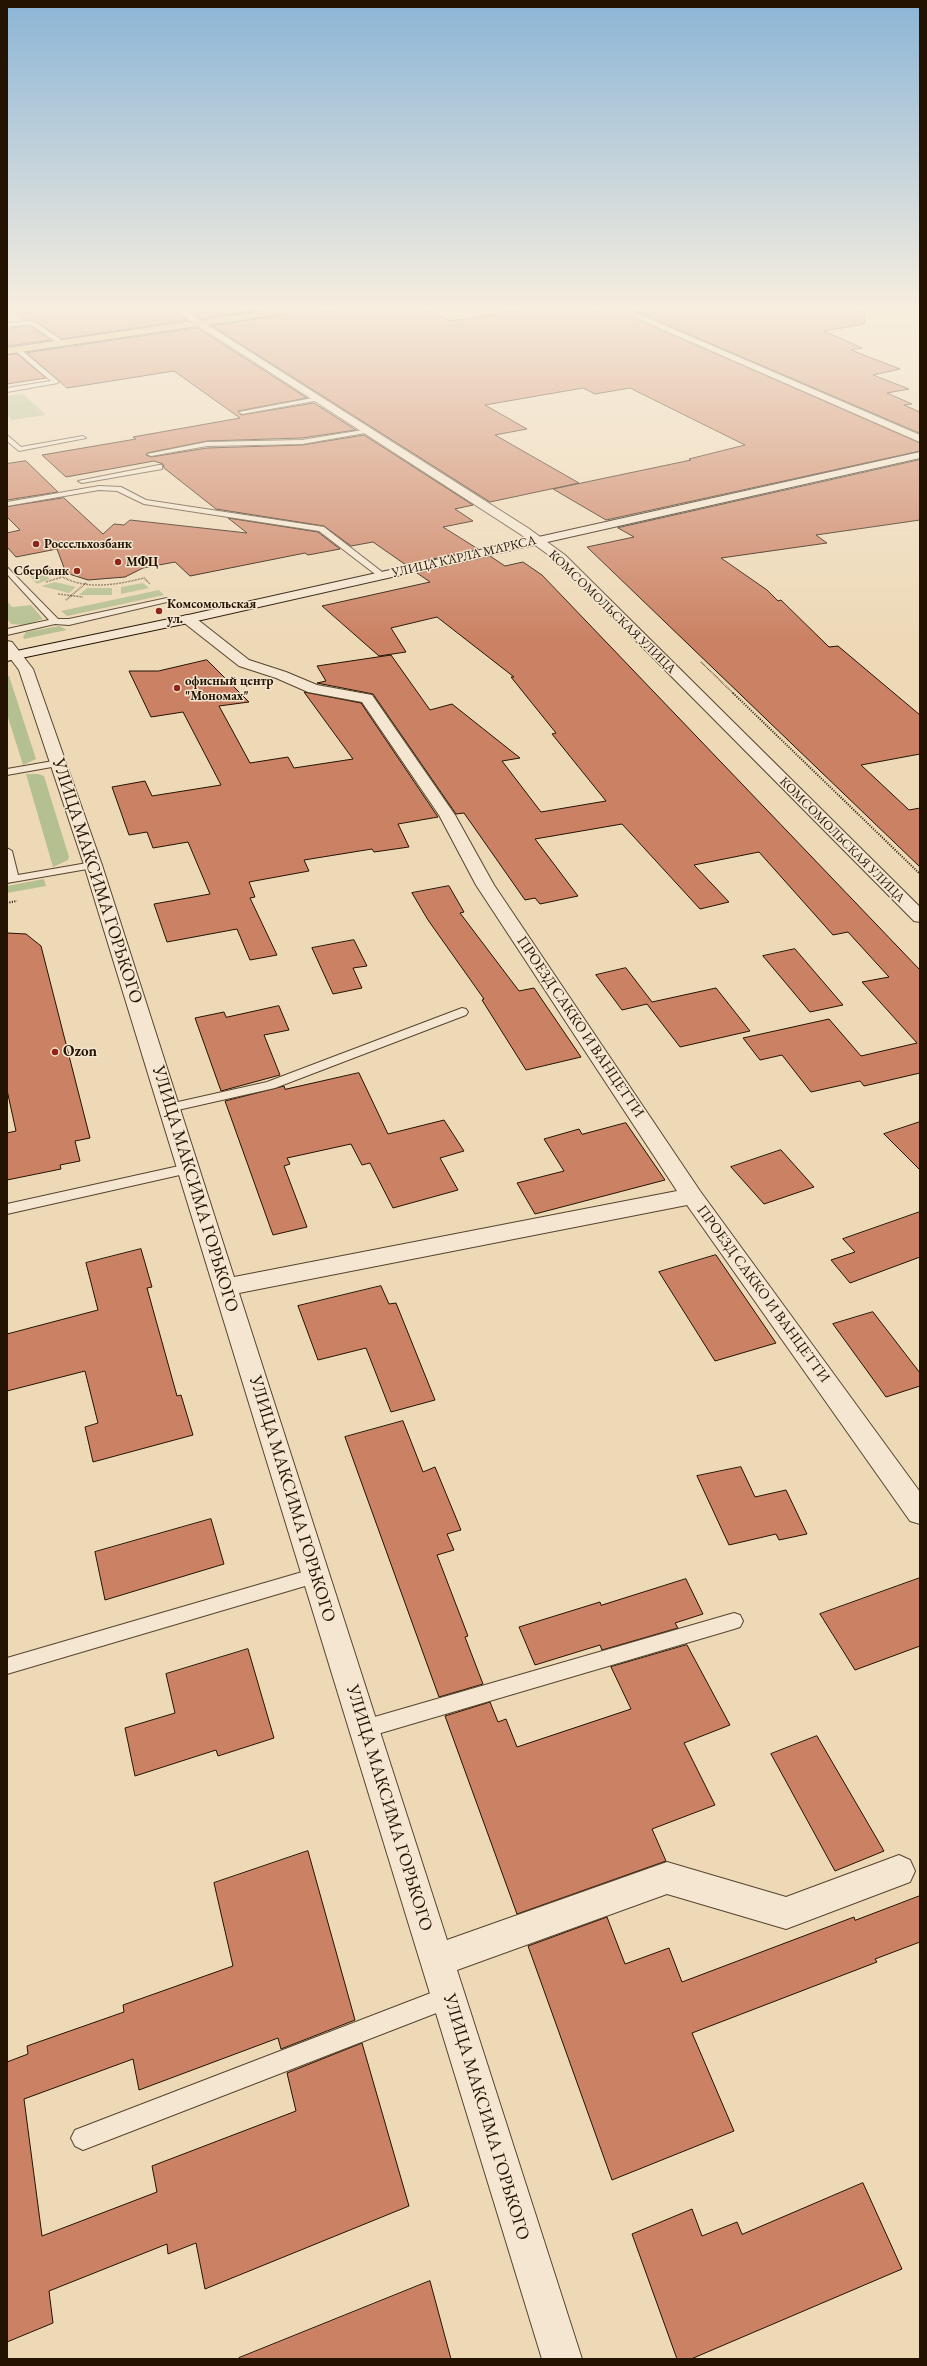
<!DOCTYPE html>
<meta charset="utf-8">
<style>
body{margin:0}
#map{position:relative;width:927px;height:2366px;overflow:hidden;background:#eed9b7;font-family:"EB Garamond",serif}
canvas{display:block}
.frame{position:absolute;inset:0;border:8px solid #231300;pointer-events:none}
</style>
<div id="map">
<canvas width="927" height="2366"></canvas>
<div class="frame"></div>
</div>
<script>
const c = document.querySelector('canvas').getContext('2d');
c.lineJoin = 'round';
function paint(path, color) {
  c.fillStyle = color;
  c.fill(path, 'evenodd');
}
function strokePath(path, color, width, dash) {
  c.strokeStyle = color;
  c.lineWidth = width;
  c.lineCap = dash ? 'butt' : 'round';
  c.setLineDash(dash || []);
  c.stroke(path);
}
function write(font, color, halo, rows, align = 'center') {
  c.font = font + ' "EB Garamond",serif';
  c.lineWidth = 3;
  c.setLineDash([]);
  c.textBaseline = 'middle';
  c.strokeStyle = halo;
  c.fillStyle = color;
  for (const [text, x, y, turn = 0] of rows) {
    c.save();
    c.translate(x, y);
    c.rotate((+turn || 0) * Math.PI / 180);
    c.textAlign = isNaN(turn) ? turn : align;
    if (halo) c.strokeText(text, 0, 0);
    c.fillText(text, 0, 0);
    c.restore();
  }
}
paint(new Path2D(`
 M23,394l23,21 -34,5 -5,-5v-19z
 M41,571l9,8 -13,5 -9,-10z
 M55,582l21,5 -7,6 -28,-7z
 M143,583l6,5 -28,6v-7z
 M87,588h25v7h-33z
 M159,590l5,5 -97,21 -6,-5z
 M7,601l5,6 19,-2 12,14 -18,6 -14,-1 -4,-5z
 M59,626l8,4 -43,9 -1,-2 3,-5z
 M9,676l27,83 -13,6 -16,-51v-37z
 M26,774h12l6,2 25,81 -1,3 -15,7z
 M44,879l2,7 -39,7v-7z`), '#b5c091');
const building = new Path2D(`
 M12,310h161l14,10 -125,19 -28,-19h-8z
 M187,310h73l-60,9z
 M293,310h136l21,11 68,-11h99l303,133v8l-314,69 -53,-31 138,-29 -2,-1 56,-14 -115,-57 -35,6 -12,-6 -98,17 42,24 -32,6 84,48 -89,19 -278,-176 76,-12z
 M633,310h231l1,14 -41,7 38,17 -11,2 49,19 -27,6 36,14 -22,4 25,11 -8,1 16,7v21z
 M30,326l21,14 -44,6v-17z
 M198,328l109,70 -69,13 3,4 73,-12 42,27 -54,8 -95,3 -60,12 -1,2 5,2 56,-9 95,-3 62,-10 109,70 -18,4 18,12 -30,6 35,22 -72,16 -33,-23 -22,4 -27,-20 -108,-17 -52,-41 -1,-4 -9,-3 -88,16 -24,-22 94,-16 -3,-2 107,-19 -66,-47 -107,17 -40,-35z
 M17,354l29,24 -39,6v-29z
 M920,460v60l-104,15 11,8 -106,15 46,32 11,11 3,-1 48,47 9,-1 82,69v39l-59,11 48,45 11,-2v59l-333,-320 47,-10 -16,-9z
 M26,461l32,31 -51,8v-36z
 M64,498l39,36 11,-10 10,1 6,-5 117,13 -19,-15 90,14 22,17 -32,6 -3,-2 -115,23 -15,-14 -32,6 -18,9 -37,3 -22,-7 -9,-24 -41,8 -9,-10v-14l13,-3 -13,-13v-10z
 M490,556l15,10 18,-4 19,13 378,395v103l-56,13 -4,-5 -49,11 -29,-37 -22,5 -17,-22 86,-19 32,37 56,-13 -55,-61 27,-5 -41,-45 -15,3 -74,-83 -65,13 35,37 -29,7 -78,-85 -87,15 43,57 -38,8 -5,-6 -10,2 -61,-87 -8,1 -83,-120 -56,-11 9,-2 -9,-15 74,-11 39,55 22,-6 68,54 -18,3 39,51 65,-11 -54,-67 4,-1 -45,-56h3l-77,-60 -46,11 15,24 -27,4 -57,-50 108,-24 -13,-9z
 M207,660l42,42 -30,4 31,57 38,-6 6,11 59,-9 -49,-67 57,11 77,114 -40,7 11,23 -35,5 -2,-3 -68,11 5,11 -60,11 6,15 -5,1 27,57 -27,5 -13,-31 -70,13 -13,-38 56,-10 -22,-52 -35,6 -6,-16 -18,3 -17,-48 33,-6 7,15 69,-11 -38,-73 -32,5 -22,-46h29z
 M449,886l15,26 -4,1 59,78 15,-3 47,69 -55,13 -44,-70 2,-1 -56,-79 -16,-27z
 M7,933l19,1 15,12 49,192 -15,3 5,20 -20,4 1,4 -54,11v-47l9,-2 -9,-41z
 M354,940l13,26 -14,2 9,20 -29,6 -21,-46z
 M795,949l48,56 -33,7 -47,-56z
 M626,968l26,34 64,-14 34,43 -70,16 -33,-43 -25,6 -26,-35z
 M279,1006l10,24 -25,5 16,40 -59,16 -26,-73 29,-6 2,5z
 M359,1073l29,61 56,-14 20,31 -24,7 18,32 -65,18 -23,-45 -8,2 -11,-21 -64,14 3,6 -6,2 23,61 -34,8 -48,-134 59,-15 1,3z
 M920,1122v48l-36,-36z
 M626,1123l39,57 -130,34 -18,-31 47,-12 -20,-32 35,-10 3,5z
 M781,1150l33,37 -50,17 -33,-37z
 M920,1212v45l-70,26 -19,-23 24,-8 -12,-13z
 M141,1249l11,38 -5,1 30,108 4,-1 12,40 -100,27 -8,-35 13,-4 -13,-52 -78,20v-57l91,-24 -12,-47z
 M716,1255l60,88 -61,18 -56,-89z
 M381,1286l8,18 7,-1 39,97 -44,12 -25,-64 -48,12 -20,-54z
 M873,1312l47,61v13l-34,11 -53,-73z
 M403,1421l20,51 12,-5 26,63 -14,4 7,16 -17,5 31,81 -3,1 18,47 -44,13 -94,-260z
 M741,1467l14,30 31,-7 21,44 -28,6 -3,-6 -47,11 -32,-69z
 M211,1519l13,45 -119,36 -10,-48z
 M920,1578v68l-65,24 -35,-56z
 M686,1579l17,35 -28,9 3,5 -76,22 -2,-5 -65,20 -16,-38 81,-25 1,3z
 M687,1645l43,80 -46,18 31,62 -63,24 14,32 -149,53 -72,-198 45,-14 8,20 8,-3 11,28 114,-38 -20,-42z
 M248,1649l26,89 -56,18 -2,-6 -81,26 -10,-48 50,-15 -9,-39z
 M817,1736l67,115 -49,20 -64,-117z
 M308,1851l47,169 -74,29 -3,-11 -139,52 -6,-31 -109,40 18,137 115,-44 -5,-26 144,-55 -9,-38 75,-30 47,163 -204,83 -9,-46 -28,11 -1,-10 -118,47 4,32 -46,19v-280l21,-8 -1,-8 97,-34 -1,-7 110,-39 -19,-83z
 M920,1896v46l-45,17 2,3 -185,71 42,98 -122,49 -84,-234 79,-29 18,47 44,-16 13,34 172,-65 1,3z
 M863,2183l39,86 -211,90h-14l-45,-125 60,-25 10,27 35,-14 5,12z
 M430,2281l21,78h-212v-1z`);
paint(building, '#cb8163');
strokePath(building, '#231300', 1);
const lane = new Path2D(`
 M33,321l31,21v2h-4l-30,-20 -23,3v-4z
 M16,349h4l38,32v2l-51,9v-4l44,-7 -35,-30z
 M318,397l2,3 -78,14 -3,-2z
 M369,429l2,3 -69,12 -95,2 -56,10 -4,-2 60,-12 95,-2z
 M7,435l14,12 62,-11 3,2 -67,13 -12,-10z
 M159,465h3v4l-80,14 -4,-2z
 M99,486l22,1 25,13 178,27 62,48 -7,2 -60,-46 -175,-27 -27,-13 -18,-1 -92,16v-4z
 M7,567l51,52h11l98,-21 4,3 -102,24 -14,-1 -48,11v-6l42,-9 -42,-46z
 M59,760l5,3 -1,2 -56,10v-6z
 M7,848l5,3 6,24 75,-13 5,3 -5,3 -86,15z
 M462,1008l4,1 2,3 -2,3 -191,73 -106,24 -7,-4 7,-4 98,-22z
 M188,1164l7,5 -2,3 -186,42v-10z
 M316,1568l6,3 3,5 -3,5 -315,93v-16z
 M734,1613l6,2 3,6 -3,6 -6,2 -370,109 -7,-3 -3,-6 3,-6 7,-3z
 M449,1986l8,3 3,8 -3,8 -374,145 -8,-4 -4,-8 4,-8z`);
const street = new Path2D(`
 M174,310h10l344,218 37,27 355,352v15l-6,-1 -357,-360 -37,-27z
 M618,310h11l291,125v7z
 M188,615l5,1 56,44 37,12 31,13 55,10 83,120 39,70 206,306 220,301v32l-10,-3 -223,-316 -448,88 208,647 220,-78 119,35 113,-42 11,5 5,11 -5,11 -124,47 -119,-35 -210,76 125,389h-40l-458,-1494 -65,-195 -12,-16v-13l5,1 21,27 69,196 132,412 443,-86 -201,-306 -37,-70 -77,-113 -54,-10 -32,-14 -37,-12 -56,-44 -2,-3 2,-3z`);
const secondary = new Path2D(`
 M920,452v6l-732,165 -181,38v-8l181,-38z`);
const primary = new Path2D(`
 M270,310h22l-4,3 -281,41v-6z`);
strokePath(lane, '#56442e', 2);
strokePath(street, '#56442e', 2);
strokePath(secondary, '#231300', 2);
strokePath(primary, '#231300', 2);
strokePath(new Path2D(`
 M596,310l6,3
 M307,315l35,-5`), '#231300', 1, [0.5, 1]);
strokePath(new Path2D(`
 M35,571l15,-3c26,24 62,18 94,10l6,6
 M46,582l16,-5
 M58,594l25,3
 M66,600l20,-17
 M701,662l33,32`), '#231300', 1.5, [0.5, 1]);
strokePath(new Path2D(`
 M733,693l187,181
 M7,903l10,-2`), '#231300', 2, [1, 1.5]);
paint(lane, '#f4e6d0');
paint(street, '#f4e6d0');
paint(secondary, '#f4e6d0');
paint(primary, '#e7bc7c');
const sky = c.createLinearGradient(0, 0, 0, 641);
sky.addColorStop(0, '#8bb5d6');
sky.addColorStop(0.48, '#f7eedf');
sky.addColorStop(1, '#f7eedf00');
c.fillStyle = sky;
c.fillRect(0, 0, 927, 641);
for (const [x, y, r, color] of [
 [36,544,4,"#8f2418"],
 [118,562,4,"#8f2418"],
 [77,571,4,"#8f2418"],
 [159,611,4,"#8f2418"],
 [177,688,4,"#8f2418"],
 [55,1052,4,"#8f2418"]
]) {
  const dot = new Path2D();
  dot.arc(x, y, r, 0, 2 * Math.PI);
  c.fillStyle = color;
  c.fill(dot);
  strokePath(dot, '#f4e6d0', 1.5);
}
write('bold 13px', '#231300', '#f4e6d0', [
 ["Россельхозбанк",44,544],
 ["МФЦ",126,562],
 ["Сбербанк",69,571,"right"],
 ["Комсомольская",167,604],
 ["ул.",167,619],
 ["офисный центр",185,681],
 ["\"Мономах\"",185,696]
], 'left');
write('13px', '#231300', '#f4e6d0', [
 ["УЛИЦА КАРЛА МАРКСА",464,557,-13],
 ["КОМСОМОЛЬСКАЯ УЛИЦА",612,612,44],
 ["КОМСОМОЛЬСКАЯ УЛИЦА",842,840,45]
]);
write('15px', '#231300', '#f4e6d0', [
 ["ПРОЕЗД САККО И ВАНЦЕТТИ",580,1027,56],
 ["ПРОЕЗД САККО И ВАНЦЕТТИ",763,1294,54]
]);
write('bold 15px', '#231300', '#f4e6d0', [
 ["Ozon",63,1052]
], 'left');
write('18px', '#231300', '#f4e6d0', [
 ["УЛИЦА МАКСИМА ГОРЬКОГО",97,881,72],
 ["УЛИЦА МАКСИМА ГОРЬКОГО",195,1189,73],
 ["УЛИЦА МАКСИМА ГОРЬКОГО",292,1499,73],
 ["УЛИЦА МАКСИМА ГОРЬКОГО",389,1808,73],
 ["УЛИЦА МАКСИМА ГОРЬКОГО",486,2117,73]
]);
</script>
